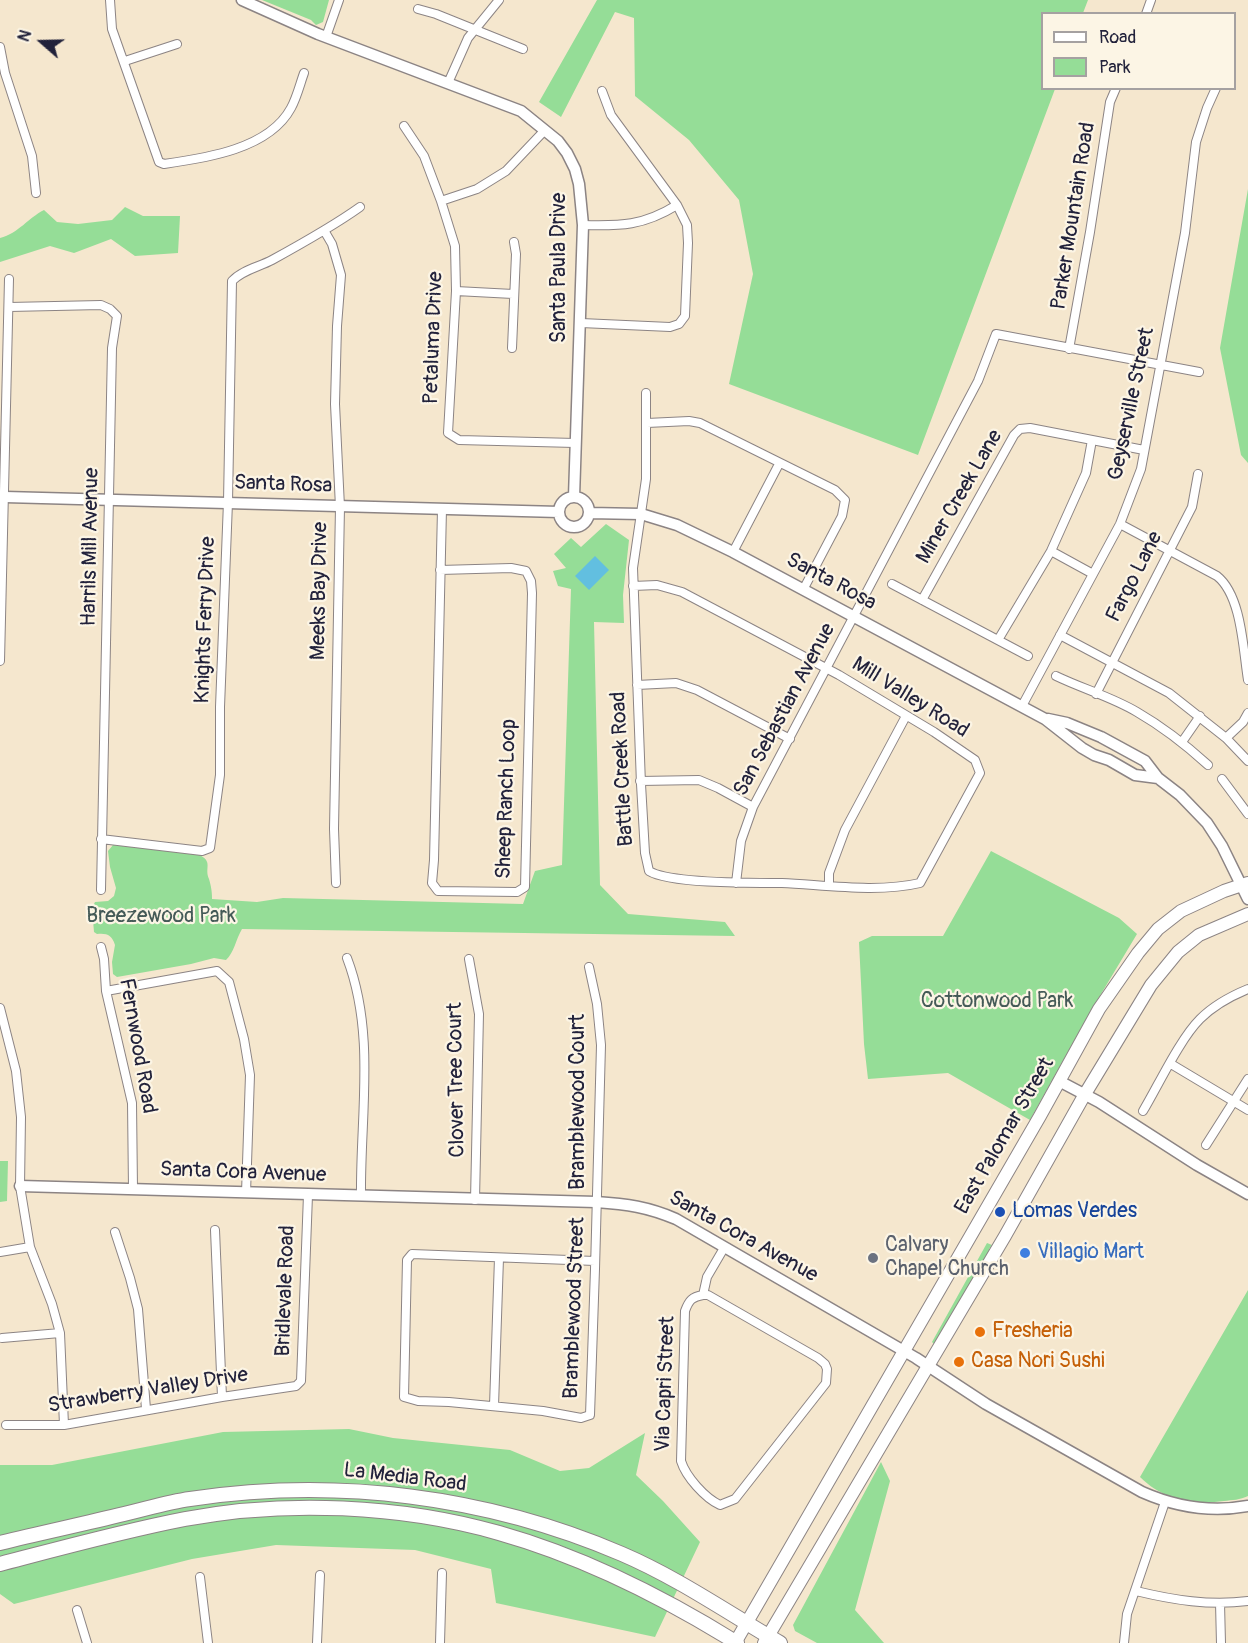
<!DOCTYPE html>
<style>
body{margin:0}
#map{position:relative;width:1248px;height:1643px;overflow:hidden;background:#f5e7ce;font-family:Pangolin,sans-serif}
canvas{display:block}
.legend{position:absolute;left:1041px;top:12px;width:195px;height:78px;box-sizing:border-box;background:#fcf5e5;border:2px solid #a5a1a1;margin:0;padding:8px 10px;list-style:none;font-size:18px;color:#22223b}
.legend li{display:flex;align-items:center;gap:12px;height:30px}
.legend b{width:30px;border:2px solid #a5a1a1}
.north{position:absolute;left:12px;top:12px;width:60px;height:60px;-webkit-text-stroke:4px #fcf5e5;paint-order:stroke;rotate:290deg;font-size:16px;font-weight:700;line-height:24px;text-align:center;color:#22223b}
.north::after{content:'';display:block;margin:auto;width:21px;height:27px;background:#22223b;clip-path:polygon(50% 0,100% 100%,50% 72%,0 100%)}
</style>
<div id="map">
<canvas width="1248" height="1643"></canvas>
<ul class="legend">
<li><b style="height:8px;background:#fff"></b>Road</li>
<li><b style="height:16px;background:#95dd97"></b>Park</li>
</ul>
<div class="north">N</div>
</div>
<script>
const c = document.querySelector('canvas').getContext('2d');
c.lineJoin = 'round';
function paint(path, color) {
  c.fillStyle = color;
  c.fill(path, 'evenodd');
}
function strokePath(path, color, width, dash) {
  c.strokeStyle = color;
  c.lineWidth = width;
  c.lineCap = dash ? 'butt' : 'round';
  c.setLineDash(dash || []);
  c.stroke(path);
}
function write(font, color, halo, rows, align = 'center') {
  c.font = font + ' Pangolin,sans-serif';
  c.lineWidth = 4.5;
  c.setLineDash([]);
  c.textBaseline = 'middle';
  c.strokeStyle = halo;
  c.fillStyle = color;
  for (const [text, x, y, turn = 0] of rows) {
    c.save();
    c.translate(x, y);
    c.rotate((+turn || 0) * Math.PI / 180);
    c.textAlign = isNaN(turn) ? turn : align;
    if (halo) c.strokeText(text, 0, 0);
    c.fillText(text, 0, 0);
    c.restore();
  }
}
paint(new Path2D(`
 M262,0h67l-6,22 -7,3 -5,-5z
 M597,0h491l-5,13 -41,1v74l13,1 -137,366 -189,-71 24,-110 -14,-74 -50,-60 -54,-44 -1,-78 -19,-6 -54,105 -22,-15z
 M1248,189v274l-7,-8 -21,-107z
 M125,207l18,9h37l-2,37 -43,3 -24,-17 -37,14 -24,-7 -50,16v-24c19,-5 28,-20 44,-28l13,12 21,2 34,-4z
 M606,524l23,16 -6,55 1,28 -30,-1 6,263 28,29 97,8 10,14 -493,-7c-6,10 -8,24 -16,31l-12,-2 -23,6 -74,13 -4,-3 -1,-12 3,-17c-3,-10 -8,-12 -18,-11l-3,-2 -2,-24 3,-6 13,-1 6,-5 2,-8 -6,-21 -2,-16 5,-6 85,9c16,8 6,13 11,25 2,7 3,12 3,20l45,3 26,-4 240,6 12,-33 27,-6 9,-276 -13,-3 -5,-15 13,-3 -12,-14 17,-16 10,9z
 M991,851l128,67 18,16 -48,80 -59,106 -82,-47 -80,6 -4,-35 -5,-102 13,-6h71z
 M0,1161h8l-1,40 -7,1z
 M987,1243l5,2 -3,4 2,1 -57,94 -2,-2z
 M1248,1290v206c-8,4 -16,4 -24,5 -31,4 -61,-1 -84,-24z
 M349,1429l44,9 117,12 50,21 29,-3 56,-35 -9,42 27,26 37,41 -45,95 -159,-34 -5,-34 -76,-19 -139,-5 -84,14 -178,45 -14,-10v-129h52l171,-33z
 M881,1462l9,19 -35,129 29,33h-67l-22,-12 -2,-6z`), '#95dd97');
paint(new Path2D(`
 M595,556l14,14 -20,20 -14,-14z`), '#62bfe0');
const minor = new Path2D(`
 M110,0l2,29 47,133 5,2c42,-6 105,-15 127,-56 6,-11 9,-24 13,-35
 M418,9l18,5 87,35
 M1146,14l5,-14
 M326,37l13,-37
 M0,47l5,26 27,83 4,37
 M125,61l52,-17
 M448,83l20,-45 31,-38
 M404,126l20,30 17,45 14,45 1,45 -8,142 11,7 116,3
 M441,201l36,-12 29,-18 39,-41
 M583,225c38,1 60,1 94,-20
 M325,232l7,12 9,31 -4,51 -2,78 5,103 -6,322 2,54
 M456,291l57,3
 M9,307l92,-2 9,4 7,7 -5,32 -11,542
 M581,323l89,4 9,-3 6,-8 3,-73 -1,-18 -10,-20 -66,-90 -9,-24
 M512,348l4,-94 -2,-12
 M1069,349l21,-117 20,-130 6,-14
 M647,423l42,-2 11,2 135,67 10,10 -3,16 -39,74
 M1120,524l97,52c25,20 26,74 31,104
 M1051,551l42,23
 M733,552l46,-88
 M440,570l71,-2 15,3 5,10 1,12 -7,294 -8,5 -79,-1 -6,-8 2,-23 8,-351
 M892,584l136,72
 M633,586l24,-1 25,7 157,83 95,57 41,28 5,13 -60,110c-42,10 -95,2 -138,0 -29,0 -112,1 -133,-12l-4,-18 -4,-69 -8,-216 13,-89v-86
 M922,600l92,-165 6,-6 10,-1 114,22
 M1060,635l109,58 57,45 22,23
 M998,640l53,-89 35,-78 6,-33
 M0,661l9,-382
 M1056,676c27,13 56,21 81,36 26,15 49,33 71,53
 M637,685l39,-2 21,7 93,49
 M1096,694l96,-187 6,-33
 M1022,706l98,-182 21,-55 44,-236 11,-91 11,-34 9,-20
 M1226,738l17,-16 5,-9
 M1182,742l18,-26
 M1222,779l26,35
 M640,781l59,-1 19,8 35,19
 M101,839l101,12 8,-3 10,-73v-68l8,-205 4,-221c10,-11 27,-14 40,-21 31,-17 60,-33 88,-53
 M736,883l5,-42 12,-34 225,-426 18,-47 203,38
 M829,886v-13l16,-43 61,-114
 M101,947l3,12 2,32 26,112 1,86
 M347,958c29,76 13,158 14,238
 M469,959l10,55 -4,186
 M589,967l8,37 4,41 -6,224 -5,146 -9,3 -38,-7 -94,-9 -31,-1 -14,-4 3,-137 5,-6 183,7
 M106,991l111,-20 12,11 15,57 6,36 -4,118
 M0,1008l16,63 5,46 -1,69 10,61 22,57 8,29 4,92
 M1171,1064l77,46
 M1143,1111c16,-27 37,-72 57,-92 14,-14 31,-23 48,-30
 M1206,1145l42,-66
 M215,1230l7,167
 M115,1232l15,46 8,31 8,100
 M0,1252l30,-5
 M703,1295c-11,2 -14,5 -18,16l-4,150c5,16 24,37 39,44l15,-6 91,-116 1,-14 -2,-5 -7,-6 -110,-63h-5l4,-18 17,-29
 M2,1338l58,-5
 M494,1406l5,-148
 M6,1425h58l158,-28 74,-11 5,-5 7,-186
 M200,1577l8,66
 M1136,1591c37,9 74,15 112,10
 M1220,1603l1,40
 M77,1610l10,33
 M317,1643l3,-68
 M440,1643l2,-70
 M1124,1643l3,-29 38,-112`);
const tertiary = new Path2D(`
 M242,0l76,34 203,77 37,30 9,12 8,16 4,15 4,41 -9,272
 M5,497l554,15
 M559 512a15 15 0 1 1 30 0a15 15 0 1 1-30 0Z
 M589,513l52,1 36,11 56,27 312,167 37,29 12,7 15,5 26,15 23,3
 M1048,719l19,4 34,14 44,24 13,17 22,17 27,28 15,23 26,53
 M1059,1081l40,21 98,63 51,29
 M20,1186l576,16c31,2 52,5 80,17l240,139 70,46 156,88c34,15 68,21 106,14`);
const secondary = new Path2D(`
 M735,1643l305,-527 59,-107 39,-56 20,-24 23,-18 43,-20 24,-8
 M764,1643l241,-407 80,-142 66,-109 27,-33 21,-17 49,-21`);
const primary = new Path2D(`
 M0,1543c41,-10 83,-19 124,-29 22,-5 44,-12 66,-15 146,-22 297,-3 432,55 56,24 106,59 158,89
 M0,1564c61,-16 123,-33 185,-45 100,-19 216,-14 314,14 85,24 164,64 238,110`);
strokePath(minor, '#8c8484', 10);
strokePath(tertiary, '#8c8484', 13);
strokePath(secondary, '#8c8484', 14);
strokePath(primary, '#8c8484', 16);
strokePath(minor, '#fff', 8);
strokePath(tertiary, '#fff', 10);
strokePath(secondary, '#fff', 12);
strokePath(primary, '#fff', 14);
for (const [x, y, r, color] of [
 [1000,1212,6,"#1a4fb4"],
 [1025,1253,6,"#3f7fe0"],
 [873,1258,6,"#6b7280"],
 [980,1332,6,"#e8710a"],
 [959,1362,6,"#e8710a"]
]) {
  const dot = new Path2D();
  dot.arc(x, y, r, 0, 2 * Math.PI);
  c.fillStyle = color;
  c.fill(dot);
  strokePath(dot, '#fcf5e5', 2);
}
write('21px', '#22223b', '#fcf5e5', [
 ["Parker Mountain Road",1074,216,-81],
 ["Santa Paula Drive",560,268,-90],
 ["Petaluma Drive",434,338,-88],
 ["Geyserville Street",1132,404,-78],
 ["Santa Rosa",283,485,2],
 ["Miner Creek Lane",960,497,-60],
 ["Harrils Mill Avenue",91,547,-89],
 ["Fargo Lane",1135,577,-63],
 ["Santa Rosa",831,582,28],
 ["Meeks Bay Drive",320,591,-89],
 ["Knights Ferry Drive",206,620,-88],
 ["Mill Valley Road",910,698,32],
 ["San Sebastian Avenue",785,710,-62],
 ["Battle Creek Road",623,769,-93],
 ["Sheep Ranch Loop",507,799,-88],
 ["Fernwood Road",137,1046,80],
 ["Clover Tree Court",457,1080,-91],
 ["Bramblewood Court",579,1102,-90],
 ["East Palomar Street",1005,1136,-60],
 ["Santa Cora Avenue",243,1173,2],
 ["Santa Cora Avenue",743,1237,29],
 ["Bridlevale Road",286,1291,-88],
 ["Bramblewood Street",575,1308,-88],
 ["Via Capri Street",666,1384,-88],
 ["Strawberry Valley Drive",148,1391,-9],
 ["La Media Road",405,1478,7]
]);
write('21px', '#445a57', '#fcf5e5', [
 ["Breezewood Park",161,917],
 ["Cottonwood Park",997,1002]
]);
write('21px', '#164399', '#fcf5e5', [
 ["Lomas Verdes",1012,1212]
], 'left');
write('21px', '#5b616d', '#fcf5e5', [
 ["Calvary",885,1246],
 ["Chapel Church",885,1270]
], 'left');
write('21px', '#366cbe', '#fcf5e5', [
 ["Villagio Mart",1037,1253]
], 'left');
write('21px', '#c56008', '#fcf5e5', [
 ["Fresheria",992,1332],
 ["Casa Nori Sushi",971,1362]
], 'left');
</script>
